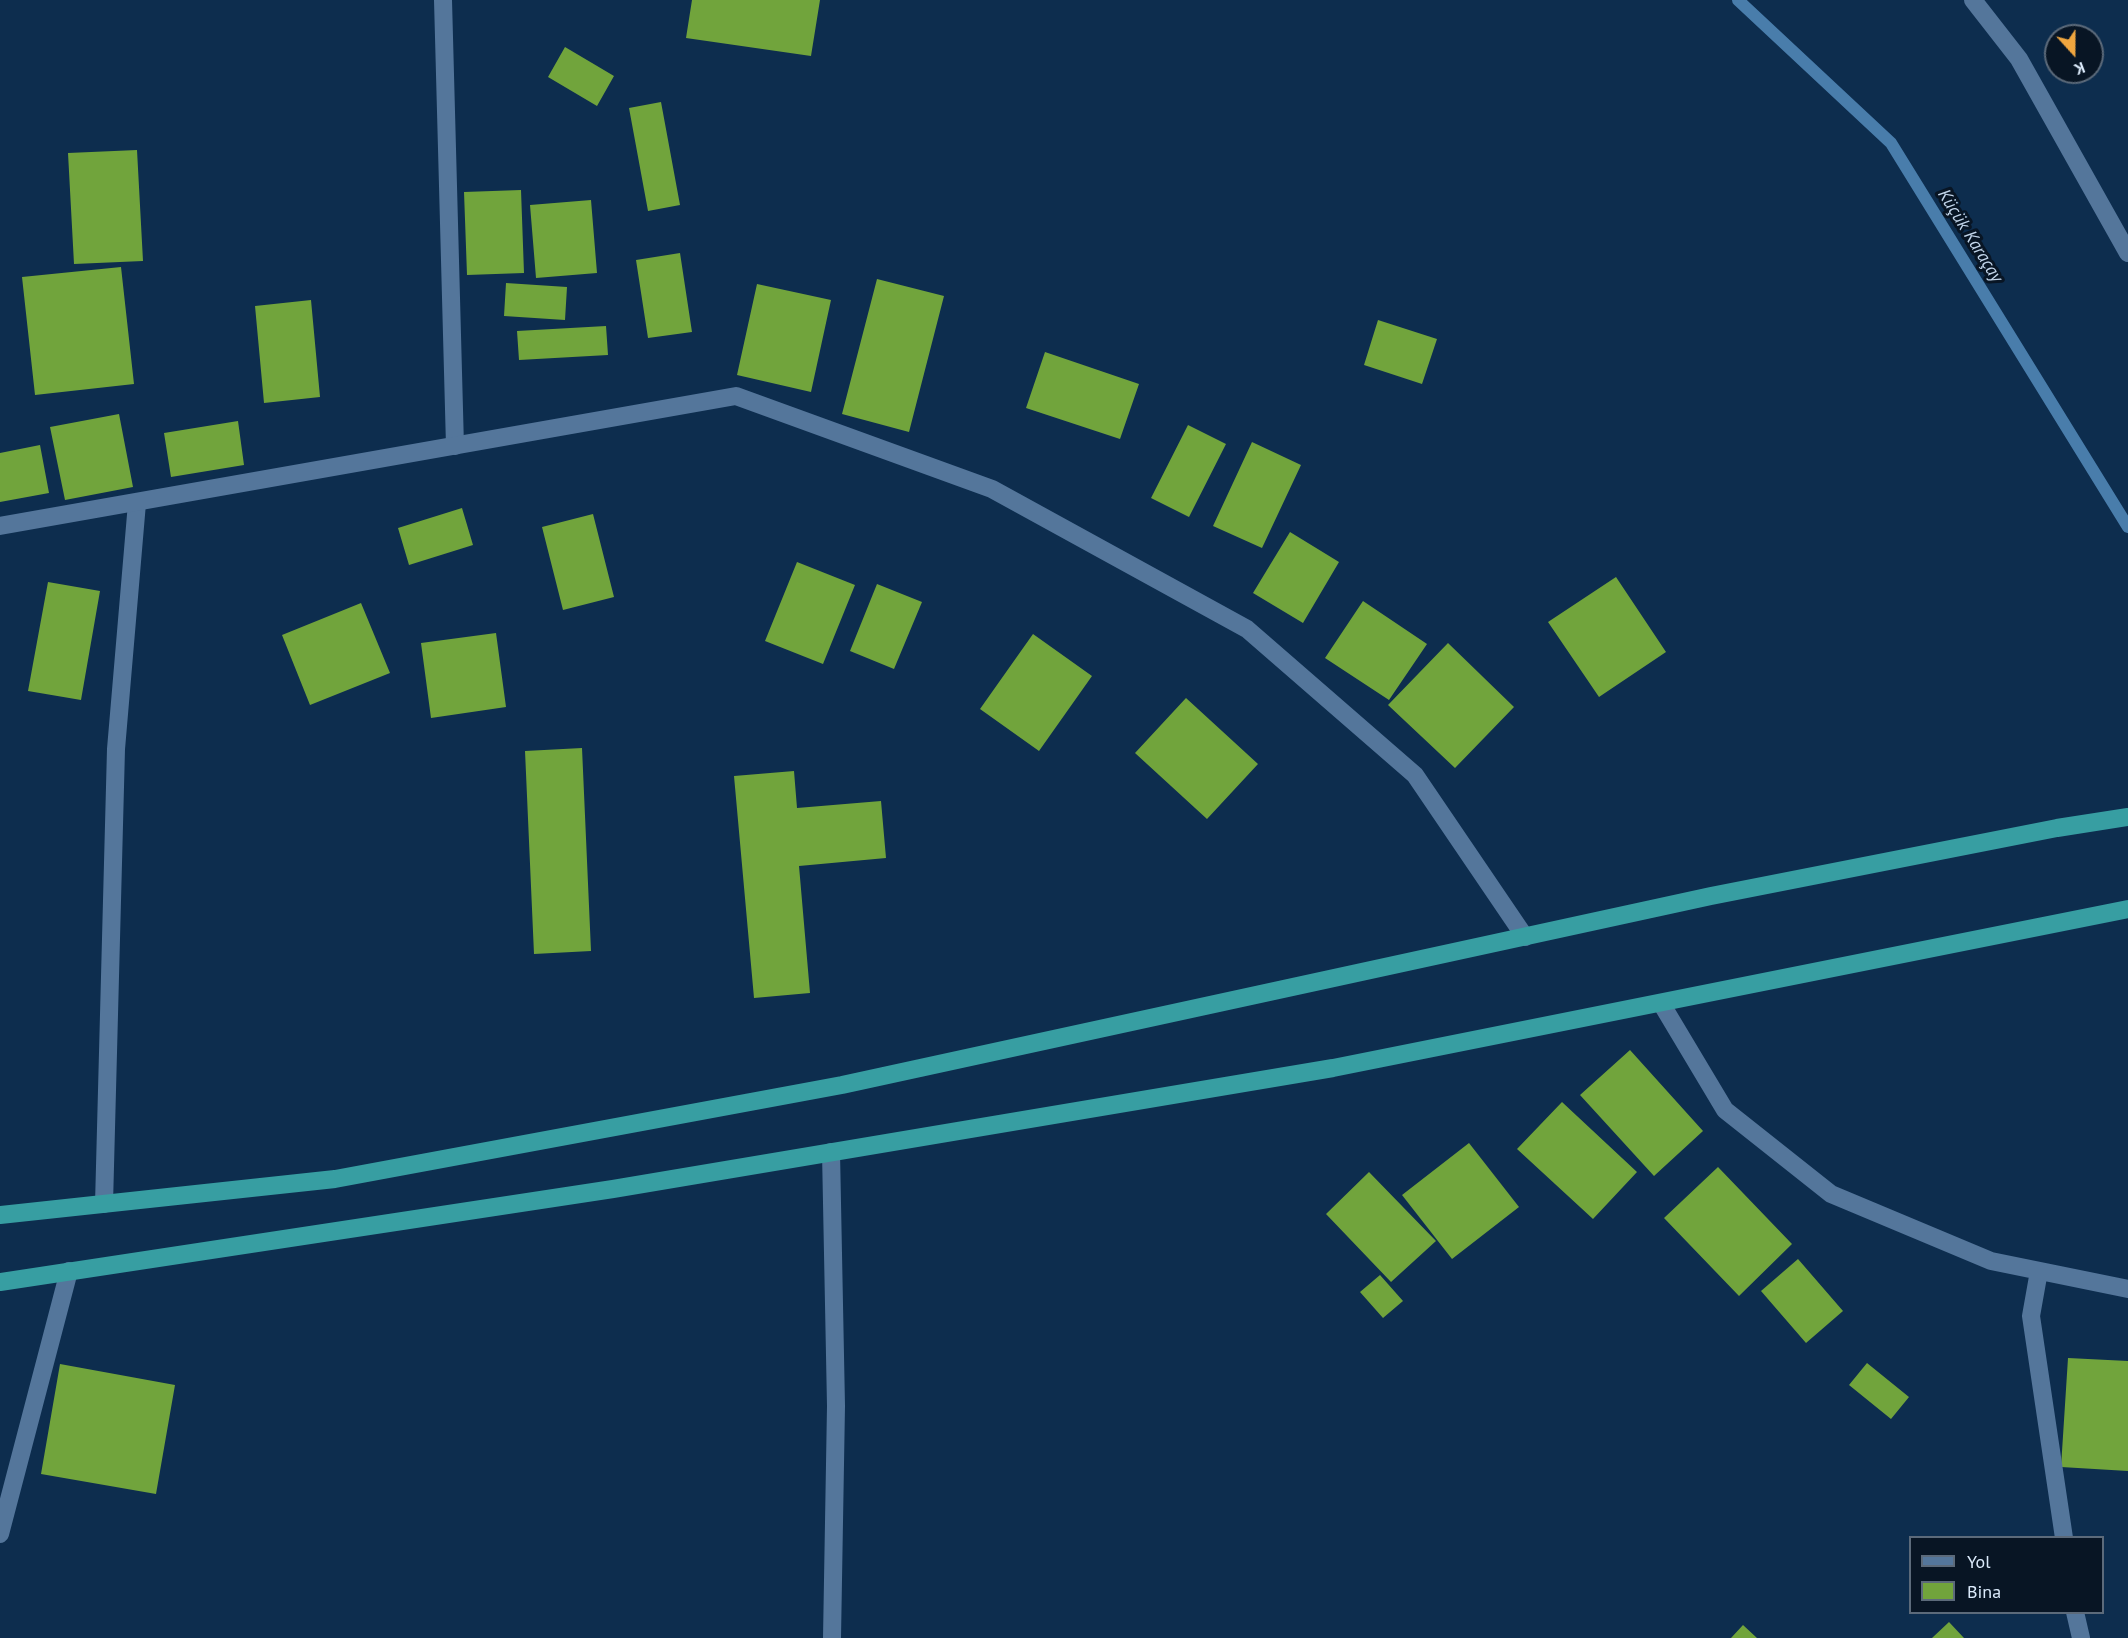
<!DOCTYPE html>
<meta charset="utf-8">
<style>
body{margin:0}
#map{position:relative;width:2128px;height:1638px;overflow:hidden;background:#0d2d4e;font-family:"PT Sans",sans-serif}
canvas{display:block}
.legend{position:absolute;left:1909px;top:1536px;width:195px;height:78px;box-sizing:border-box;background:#081524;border:2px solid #5c6a7a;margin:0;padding:8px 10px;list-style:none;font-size:18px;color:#dbeafb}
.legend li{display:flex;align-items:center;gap:12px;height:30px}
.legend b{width:30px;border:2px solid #5c6a7a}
.north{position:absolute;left:2044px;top:24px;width:60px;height:60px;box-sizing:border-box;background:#081524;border:2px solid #5c6a7a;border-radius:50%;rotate:159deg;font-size:16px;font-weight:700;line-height:24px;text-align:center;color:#dbeafb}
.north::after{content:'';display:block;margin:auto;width:21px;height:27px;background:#f0a63f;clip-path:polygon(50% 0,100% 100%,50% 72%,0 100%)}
</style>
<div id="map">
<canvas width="2128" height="1638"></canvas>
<ul class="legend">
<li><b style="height:8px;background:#54769b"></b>Yol</li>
<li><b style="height:16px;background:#71a43c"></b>Bina</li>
</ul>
<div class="north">K</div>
</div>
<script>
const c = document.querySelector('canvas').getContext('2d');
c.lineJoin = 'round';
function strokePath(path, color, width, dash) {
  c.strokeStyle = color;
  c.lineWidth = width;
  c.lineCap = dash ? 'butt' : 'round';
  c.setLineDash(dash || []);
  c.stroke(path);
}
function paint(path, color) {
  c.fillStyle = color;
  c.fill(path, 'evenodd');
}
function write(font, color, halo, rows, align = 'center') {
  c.font = font + ' "PT Sans",sans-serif';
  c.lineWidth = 6;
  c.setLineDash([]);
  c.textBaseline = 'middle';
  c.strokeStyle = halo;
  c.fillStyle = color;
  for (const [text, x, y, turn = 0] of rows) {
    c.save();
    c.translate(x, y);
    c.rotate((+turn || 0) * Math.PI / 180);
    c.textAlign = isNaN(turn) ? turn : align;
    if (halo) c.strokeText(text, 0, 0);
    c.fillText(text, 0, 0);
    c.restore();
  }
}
strokePath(new Path2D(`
 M1738,0l153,143 237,384`), '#497dab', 12);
paint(new Path2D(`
 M692,0h128l-9,56 -125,-18z
 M565,47l49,29 -17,30 -49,-29z
 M661,102l19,103 -32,6 -19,-103z
 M137,150l6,111 -69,3 -6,-111z
 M521,190l3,83 -57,2 -3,-83z
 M591,200l6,73 -61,5 -6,-73z
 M680,253l12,79 -44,6 -12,-78z
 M121,267l13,117 -99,11 -13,-118z
 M877,279l67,17 -35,136 -67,-18z
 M506,283l61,4 -2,33 -61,-4z
 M757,284l74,16 -20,92 -74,-17z
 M311,300l9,97 -56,6 -9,-97z
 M1378,320l59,19 -15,45 -58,-19z
 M606,326l2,29 -89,5 -2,-29z
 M1045,352l94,32 -19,55 -94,-31z
 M119,414l14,73 -68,13 -15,-73z
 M238,421l6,44 -73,12 -7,-44z
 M1188,425l38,19 -37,73 -38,-19z
 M1252,442l49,23 -39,83 -49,-22z
 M40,445l9,48 -49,9v-49z
 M462,508l11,37 -64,20 -11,-37z
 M593,514l21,83 -51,13 -21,-83z
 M1290,532l49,30 -36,61 -50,-30z
 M797,562l58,23 -32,79 -58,-23z
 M1616,577l50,75 -67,45 -51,-75z
 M48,582l52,9 -19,109 -53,-9z
 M877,584l45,18 -28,67 -44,-18z
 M1363,601l64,43 -38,56 -64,-42z
 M361,603l29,70 -80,32 -28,-70z
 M496,633l10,74 -75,11 -10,-75z
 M1033,634l59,42 -53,75 -59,-42z
 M1448,643l66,64 -59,61 -67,-63z
 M1186,698l72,66 -51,55 -72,-66z
 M582,748l9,203 -57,3 -9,-203z
 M794,771l3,37 84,-7 5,57 -87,8 11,127 -56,5 -20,-222z
 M1630,1050l73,81 -49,45 -74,-81z
 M1562,1102l75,70 -44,47 -76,-70z
 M1469,1143l50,64 -67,52 -50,-64z
 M1718,1167l74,77 -53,52 -75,-78z
 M1369,1172l67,69 -45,41 -65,-68z
 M1798,1259l45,52 -37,32 -45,-52z
 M1380,1275l23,26 -20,17 -23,-26z
 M2068,1358l60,3v110l-67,-4z
 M1867,1363l42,34 -18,22 -42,-34z
 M60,1364l115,21 -19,109 -115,-20z
 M1949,1622l15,16h-32z
 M1743,1625l14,13h-26z`), '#71a43c');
strokePath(new Path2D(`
 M443,0l12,446
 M1973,0l46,59 109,194
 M1661,1003l64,107 106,84 160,67 137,28
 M831,1152l5,254 -4,232
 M104,1204l12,-455 21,-246
 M2039,1271l-8,45 33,222
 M0,1534l69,-263
 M2075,1612l6,26`), '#54769b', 18);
strokePath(new Path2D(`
 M0,526l736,-130 256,93 255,140 168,146 110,162`), '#54769b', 18);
strokePath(new Path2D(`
 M0,1215l335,-36 507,-94 869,-189 346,-68 71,-11
 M0,1282l613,-93 720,-121 795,-159`), '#379ea2', 18);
write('italic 18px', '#c2d5ea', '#081524', [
 ["Küçük Karaçay",1970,236,58]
]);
</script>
